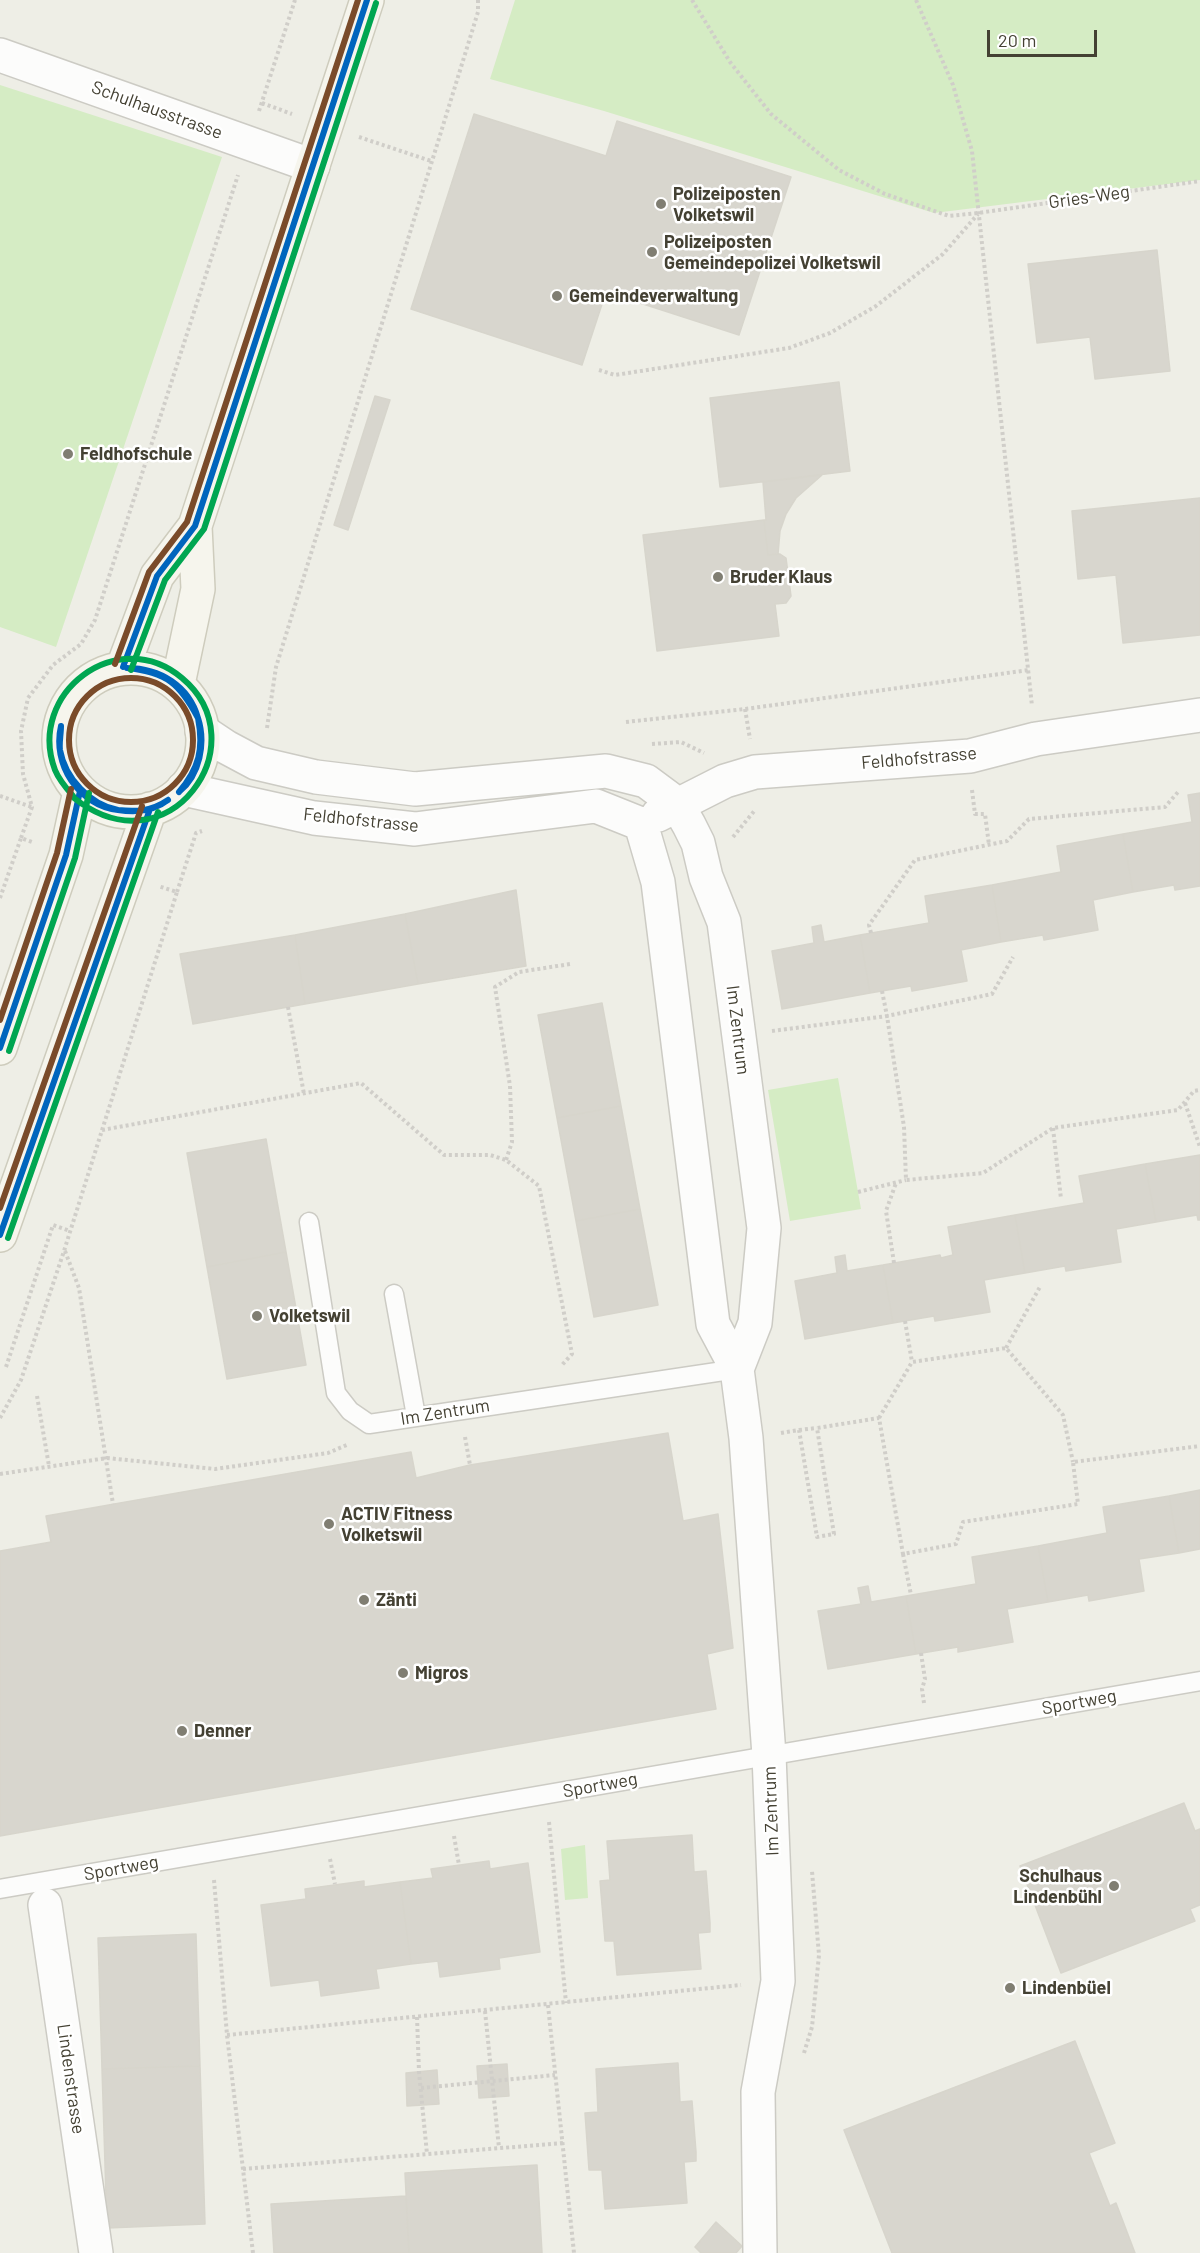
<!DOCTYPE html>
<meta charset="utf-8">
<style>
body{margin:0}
#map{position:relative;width:1200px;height:2253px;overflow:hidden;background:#eeeee6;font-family:Barlow,sans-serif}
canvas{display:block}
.scale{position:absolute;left:987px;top:30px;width:110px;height:27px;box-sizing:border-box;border:3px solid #444133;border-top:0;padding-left:8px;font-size:18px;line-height:21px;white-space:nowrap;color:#444133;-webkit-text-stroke:4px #fff;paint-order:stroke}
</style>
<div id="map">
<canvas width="1200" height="2253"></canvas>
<div class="scale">20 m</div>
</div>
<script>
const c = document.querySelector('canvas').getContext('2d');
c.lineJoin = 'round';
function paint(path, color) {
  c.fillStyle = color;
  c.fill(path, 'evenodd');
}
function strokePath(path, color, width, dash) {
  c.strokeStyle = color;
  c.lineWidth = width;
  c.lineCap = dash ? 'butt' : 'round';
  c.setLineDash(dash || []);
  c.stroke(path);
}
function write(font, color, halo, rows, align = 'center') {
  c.font = font + ' Barlow,sans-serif';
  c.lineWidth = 5;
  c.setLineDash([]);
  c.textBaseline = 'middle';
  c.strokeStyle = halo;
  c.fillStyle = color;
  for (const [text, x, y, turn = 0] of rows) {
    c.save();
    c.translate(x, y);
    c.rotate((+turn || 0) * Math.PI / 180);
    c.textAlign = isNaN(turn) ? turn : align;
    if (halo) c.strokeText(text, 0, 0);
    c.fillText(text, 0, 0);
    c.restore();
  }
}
paint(new Path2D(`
 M515,0h685v180l-266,33 -330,-102 -114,-32z
 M0,85l222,72 -166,490 -56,-20z
 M838,1078l23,131 -71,12 -22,-131z
 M585,1845l3,53 -23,2 -4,-51z`), '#d5ecc4');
const building = new Path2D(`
 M474,114l132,42 11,-35 174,56 -52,158 -133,-43 -24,73 -171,-56z
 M1157,250l13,121 -75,8 -5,-42 -53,6 -9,-79z
 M839,382l11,89 -130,16 -10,-89z
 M375,396l15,4 -42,130 -14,-5z
 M822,475l-26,23 -10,16 -6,17 -2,23 -10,1 -4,-35h2l-3,-38z
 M1200,498v137l-77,8 -7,-68 -38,4 -6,-68z
 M764,520l4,35 12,-1 6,4 5,38 -5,7 -11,1 4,32 -122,15 -14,-116z
 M1200,793v93l-25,4 -1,-5 -41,7 -10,-58 69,-12 -4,-27z
 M1123,834l10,58 -40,8 5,30 -54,10 -1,-5 -42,7 -9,-57 69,-13 -4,-26z
 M992,885l9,57 -40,8 6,31 -55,10 -1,-5 -41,7 -10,-58 69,-12 -4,-27z
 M516,890l10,76 -108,18 -13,-70z
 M405,914l13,70 -113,20 -10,-69z
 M821,925l3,17 36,-7 10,58 -88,16 -10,-58 42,-8 -2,-16z
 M295,935l10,69 -112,20 -13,-70z
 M602,1003l19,103 -64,12 -19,-103z
 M621,1106l19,103 -64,12 -19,-103z
 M266,1139l20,113 -79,15 -20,-114z
 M1200,1155v65h-2l-1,-5 -41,7 -11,-58z
 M1145,1164l11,58 -40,7 5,33 -55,9 -1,-5 -40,7 -10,-58 69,-12 -5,-27z
 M640,1209l18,96 -64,12 -18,-96z
 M1015,1215l10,58 -41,7 6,32 -55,9 -1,-5 -41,7 -10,-58 57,-10 1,3 12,-3 -5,-28z
 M286,1252l20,113 -79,14 -20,-112z
 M845,1255l2,16 36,-6 10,58 -88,16 -10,-58 42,-8 -2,-16z
 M668,1433l15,88 35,-7 15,134 -26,6 9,55 -716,127v-285l51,-9 -5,-26 365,-64 5,26 54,-13z
 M1200,1490v59l-21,4 -10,-57z
 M1169,1496l10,57 -40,6 5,32 -55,10 -1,-6 -40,7 -10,-56 69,-13 -4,-26z
 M1038,1546l10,56 -41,7 6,33 -55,10v-5l-42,7 -10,-58 70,-12 -4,-27z
 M868,1586l3,16 35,-6 10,58 -88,15 -10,-58 43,-7 -3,-16z
 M1184,1803l11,28 5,-2v76l-10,4 5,12 -134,52 -41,-107z
 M692,1835l2,37 12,-1 4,52v9l-12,1 3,36 -84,6 -3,-34h-9l-5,-60 10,-1 -3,-39z
 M489,1861l1,8 38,-6 12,89 -41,6 1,11 -60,8 -2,-16 -27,3 -11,-82 33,-4 -2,-9z
 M364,1881v6l36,-5 11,82 -35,5 3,19 -58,8 -2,-16 -48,6 -10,-81 45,-6 -1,-10z
 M196,1934l4,132 -98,3 -4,-131z
 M1075,2041l40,102 -26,10 21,53 6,-3 19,50h-243l-48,-123z
 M678,2063l2,39 12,-1 4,51v9l-12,1 3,41 -82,6 -3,-39h-13l-4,-57 13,-1 -2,-43z
 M507,2064l2,32 -30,2 -2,-32z
 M200,2066l5,158 -98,4 -5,-159z
 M437,2070l2,34 -32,2 -1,-33z
 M537,2165l5,88h-133l-4,-80z
 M406,2196l3,57h-135l-3,-49z
 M716,2222l26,24 -6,7h-35l-6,-6z`);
paint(building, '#d8d6ce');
strokePath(building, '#d7d5cc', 1.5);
const lane = new Path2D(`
 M309,1222l27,171 14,18 19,13 368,-55
 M394,1294l22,122
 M0,1889l1200,-208`);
const street = new Path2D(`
 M0,55l313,111
 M202,731l24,16 30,16 60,14 99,12 191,-18 40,10 31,23 12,21 9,18 8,34 18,45 40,306 -9,95 -18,46
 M183,789l131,29 101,11 181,-23 45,18
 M658,815l67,-34 30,-9 215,-16 66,-17 164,-24
 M641,824l17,58 55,442 24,45 9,69 23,317 9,226 -20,111 2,161
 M45,1905l51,348`);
const secondary = new Path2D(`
 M123,667l34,-91 38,-50 172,-526
 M59 740a72 72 0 1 1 144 0a72 72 0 1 1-144 0Z
 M178,684l20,-95 -3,-63
 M0,1048l66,-193 14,-64
 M0,1235l150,-426`);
strokePath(lane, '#cccbc4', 21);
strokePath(street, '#cccbc4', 36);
strokePath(secondary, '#ceccbd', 36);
strokePath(new Path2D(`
 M692,0l38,62 41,52 68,56 46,24 64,22 29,-3 222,-32
 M916,0l37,85 19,66 60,555
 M262,103l30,11
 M259,111l36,-111
 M359,137l72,24
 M599,370l16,5 174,-27 41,-15 46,-27 67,-52 35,-40
 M745,709l5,30
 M626,722l119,-13 284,-39
 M267,728l9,-61 202,-655v-12
 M652,744l29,-2 23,11
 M972,790l3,24h10l4,31
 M0,796l32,11
 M733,837l22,-27
 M21,838l11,-31 -9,-33 -2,-43 7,-33 25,-33 28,-21 14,-24 143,-445
 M177,892l19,-59 6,-2
 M0,898l21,-60 11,4
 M871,933l-2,-8 46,-65 92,-19 22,-22 136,-12 13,-15
 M882,991l5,25 105,-22 21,-37
 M288,1007l16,87
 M772,1031l115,-15 17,111 2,53 77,-7 70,-45 125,-18 16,-19 6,-1
 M1185,1103l15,44
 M1053,1128l8,71
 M102,1130l259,-47 83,72h46l16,5 33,26 33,168 -11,12
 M506,1160l6,-18 -2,-56 -15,-99 24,-15 51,-8
 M858,1192l48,-12
 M65,1251l14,37 34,216
 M894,1263l-8,-52 10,-28
 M905,1321l7,41
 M1006,1348l35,-63
 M6,1367l47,-142 17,6
 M37,1396l12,70
 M0,1418l21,-38 43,-129 113,-359 -19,-6
 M879,1418l33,-56 94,-14 57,67 10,47
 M799,1430l18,-2
 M781,1433l18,-3 18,107 17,-3 -17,-106 62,-10 24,136 53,-10 7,-22 115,-18 -5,-42 127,-16
 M465,1437l5,28
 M0,1474l107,-16 108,11 113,-16 21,-9
 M903,1554l8,41
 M921,1653l4,26 -3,10 2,14
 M549,1822l17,181
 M454,1836l5,29
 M330,1859l5,25
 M214,1880l13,155 26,218
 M548,2005l26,248
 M485,2011l14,137
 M417,2017l2,55 8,82
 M227,2035l514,-50
 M804,2053l8,-26 7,-72 -7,-84
 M421,2088l134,-13
 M243,2169l320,-26`), '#d0cec9', 4, [3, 3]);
strokePath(lane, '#fcfcfb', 18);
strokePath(street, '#fcfcfb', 33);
strokePath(secondary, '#f6f5ed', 33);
strokePath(new Path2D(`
 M123,667l34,-91 38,-50 172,-526
 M127,668c40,4 53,16 71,50
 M127,668c33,0 62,18 71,50
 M61,726c0,8 -2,17 -1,24 5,28 30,55 58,60
 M61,726c-9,38 17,79 57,84
 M179,792c20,-24 25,-43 19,-74
 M179,792c21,-17 27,-49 19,-74
 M118,810c19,2 34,1 50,-10
 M118,810c18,3 35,2 50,-10
 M0,1048l66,-193 14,-64
 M0,1235l150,-426`), '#0065bd', 6);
strokePath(new Path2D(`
 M131,670l34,-90 39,-51 172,-526
 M73,796c-7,-8 -14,-16 -18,-26 -29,-77 63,-146 127,-92 78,65 -13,195 -108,120
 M9,1051l66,-193 14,-65
 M8,1238l150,-426`), '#00a651', 6);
strokePath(new Path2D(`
 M115,664l34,-92 38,-50 171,-522
 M69 740a62 62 0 1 1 124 0a62 62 0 1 1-124 0Z
 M0,1020l57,-167 14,-64
 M0,1208l142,-402`), '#7a4b2a', 6);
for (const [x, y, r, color] of [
 [661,204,6,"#807e72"],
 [652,252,6,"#807e72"],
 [557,296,6,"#807e72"],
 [68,454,6,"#807e72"],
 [718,577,6,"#807e72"],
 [257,1316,6,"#807e72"],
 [329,1524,6,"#807e72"],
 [364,1600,6,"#807e72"],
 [403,1673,6,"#807e72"],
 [182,1731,6,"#807e72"],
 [1114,1886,6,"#807e72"],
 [1010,1988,6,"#807e72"]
]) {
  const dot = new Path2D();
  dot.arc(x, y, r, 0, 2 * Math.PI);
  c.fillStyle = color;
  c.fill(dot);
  strokePath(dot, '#fff', 2);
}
write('18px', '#444133', '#fff', [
 ["Schulhausstrasse",157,110,20],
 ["Gries-Weg",1089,197,-8],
 ["Feldhofstrasse",919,758,-5],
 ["Feldhofstrasse",361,820,6],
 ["Im Zentrum",738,1030,83],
 ["Im Zentrum",445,1412,-9],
 ["Sportweg",1079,1702,-10],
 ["Sportweg",600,1785,-10],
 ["Im Zentrum",771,1811,-92],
 ["Sportweg",121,1868,-10],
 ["Lindenstrasse",71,2079,82]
]);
write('bold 18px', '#444133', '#fff', [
 ["Polizeiposten",673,194],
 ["Volketswil",673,215],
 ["Polizeiposten",664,242],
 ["Gemeindepolizei Volketswil",664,263],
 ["Gemeindeverwaltung",569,296],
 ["Feldhofschule",80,454],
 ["Bruder Klaus",730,577],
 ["Volketswil",269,1316],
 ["ACTIV Fitness",341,1514],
 ["Volketswil",341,1535],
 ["Zänti",376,1600],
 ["Migros",415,1673],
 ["Denner",194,1731],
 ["Schulhaus",1102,1876,"right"],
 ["Lindenbühl",1102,1897,"right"],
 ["Lindenbüel",1022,1988]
], 'left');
</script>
